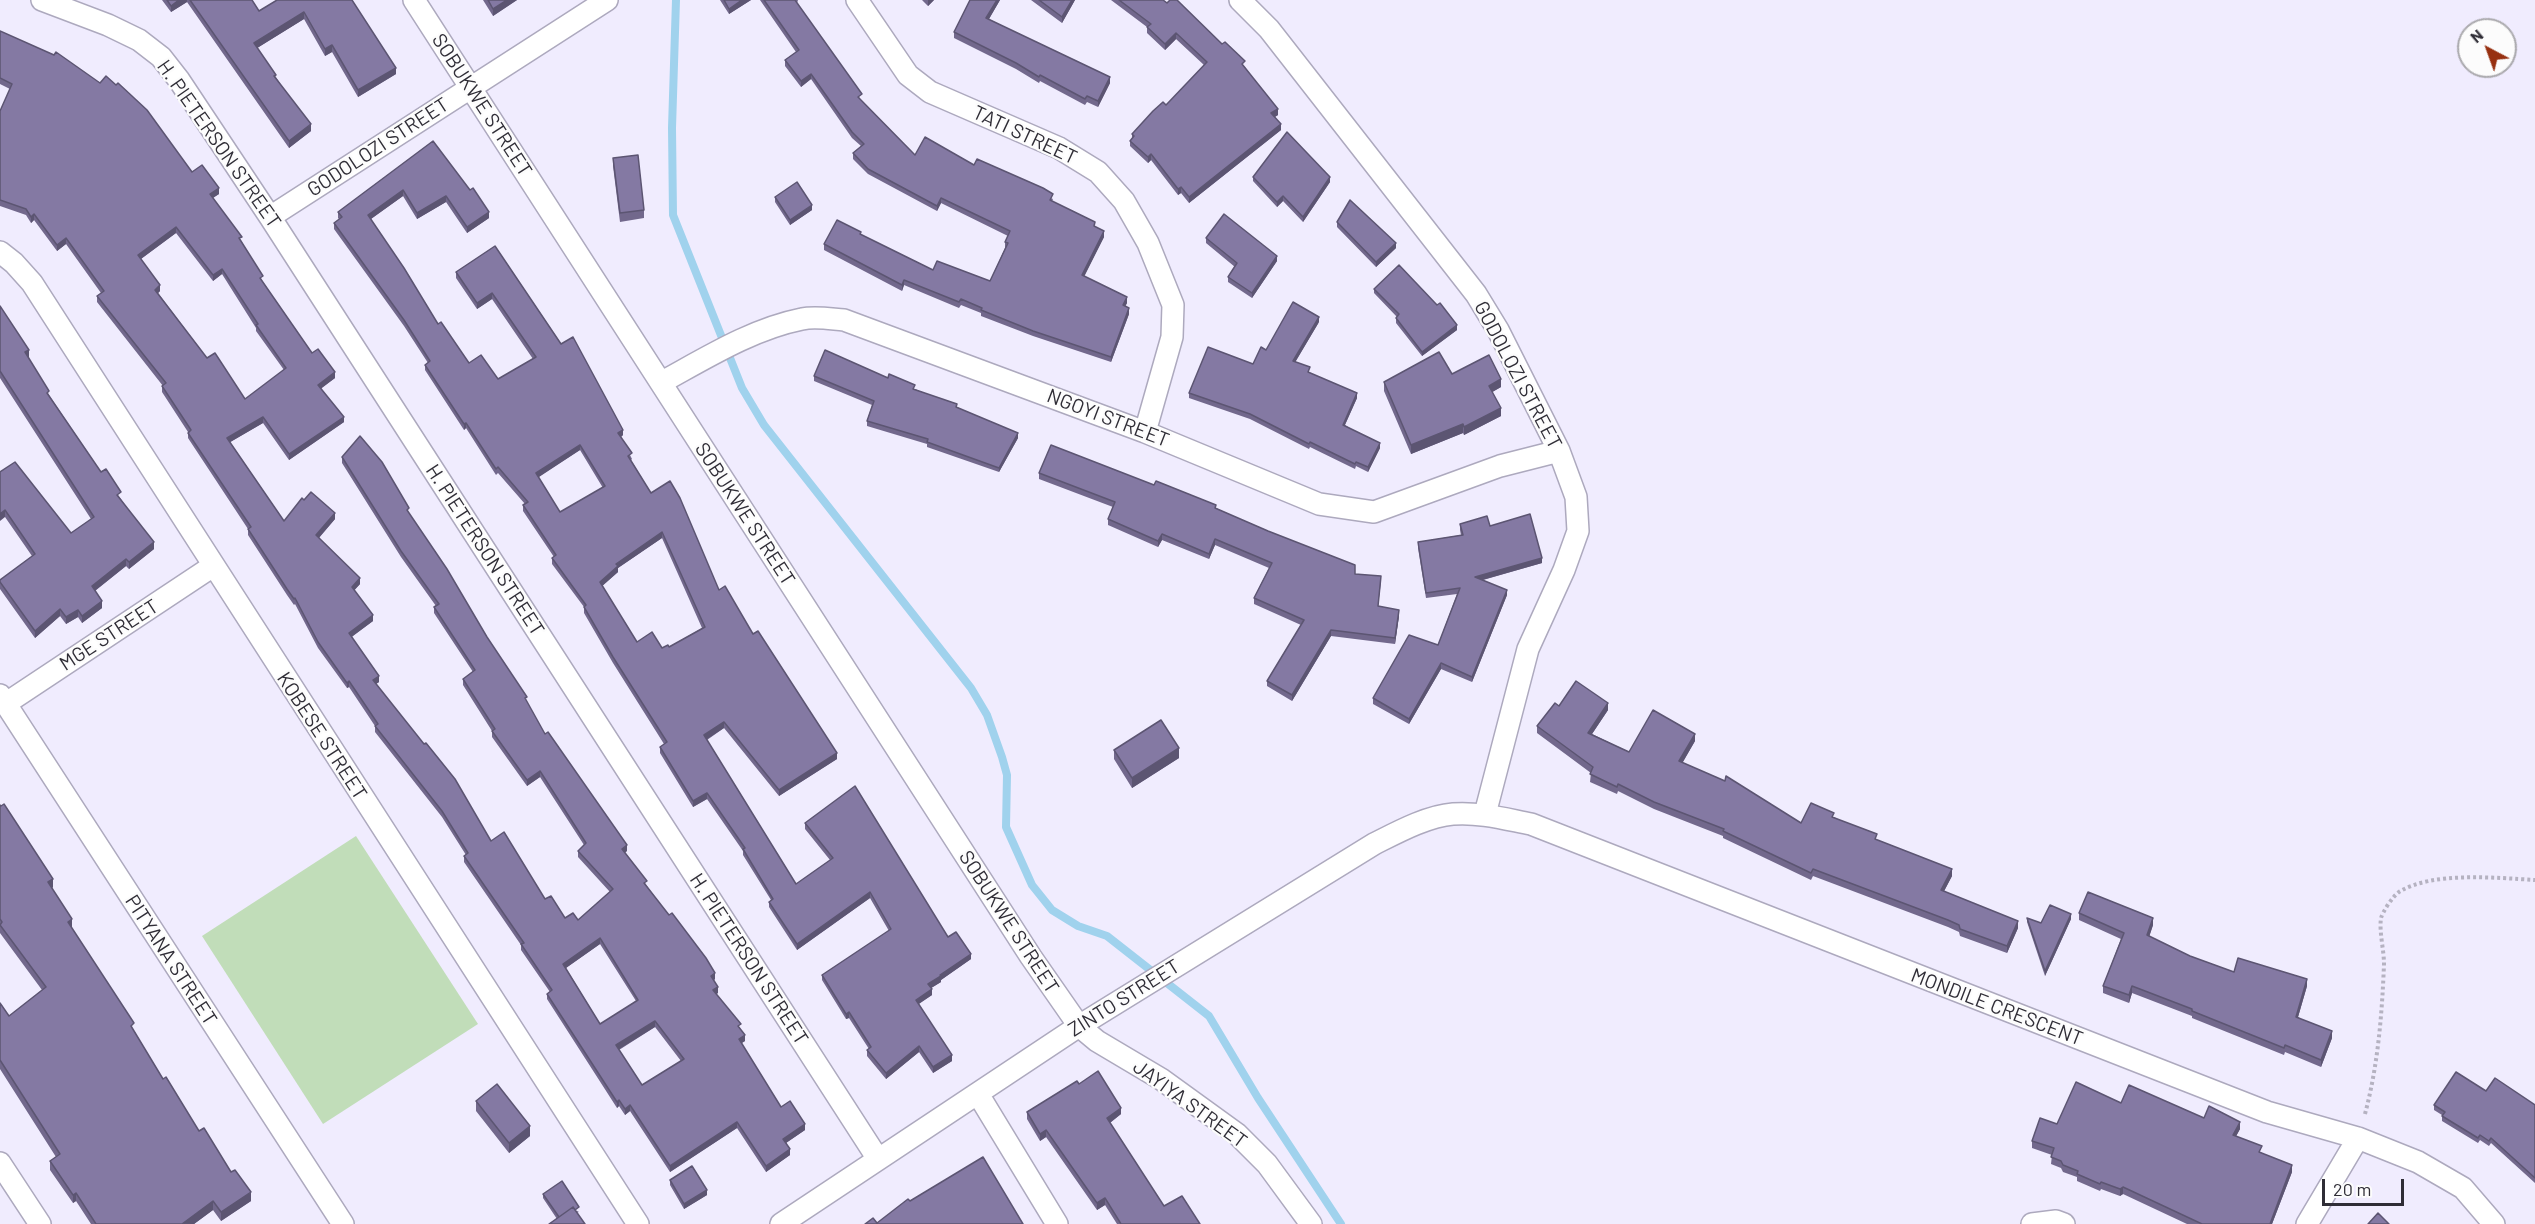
<!DOCTYPE html>
<style>
body{margin:0}
#map{position:relative;width:2535px;height:1224px;overflow:hidden;background:#f0ecfe;font-family:Barlow,sans-serif}
canvas{display:block}
.north{position:absolute;left:2457px;top:18px;width:60px;height:60px;box-sizing:border-box;background:#fcfcfc;border:2px solid #aaa9ad;border-radius:50%;rotate:319deg;font-size:16px;font-weight:700;line-height:24px;text-align:center;color:#2f2d36}
.north::after{content:'';display:block;margin:auto;width:21px;height:27px;background:#973010;clip-path:polygon(50% 0,100% 100%,50% 72%,0 100%)}
.scale{position:absolute;left:2322px;top:1179px;width:82px;height:27px;box-sizing:border-box;border:3px solid #2f2d36;border-top:0;padding-left:8px;font-size:18px;line-height:21px;white-space:nowrap;color:#2f2d36;-webkit-text-stroke:4px #fcfcfc;paint-order:stroke}
</style>
<div id="map">
<canvas width="2535" height="1224"></canvas>
<div class="north">N</div>
<div class="scale">20 m</div>
</div>
<script>
const c = document.querySelector('canvas').getContext('2d');
c.lineJoin = 'round';
function paint(path, color) {
  c.fillStyle = color;
  c.fill(path, 'evenodd');
}
function strokePath(path, color, width, dash) {
  c.strokeStyle = color;
  c.lineWidth = width;
  c.lineCap = dash ? 'butt' : 'round';
  c.setLineDash(dash || []);
  c.stroke(path);
}
function write(font, color, halo, rows, align = 'center') {
  c.font = font + ' Barlow,sans-serif';
  c.lineWidth = 4.5;
  c.setLineDash([]);
  c.textBaseline = 'middle';
  c.strokeStyle = halo;
  c.fillStyle = color;
  for (const [text, x, y, turn = 0] of rows) {
    c.save();
    c.translate(x, y);
    c.rotate((+turn || 0) * Math.PI / 180);
    c.textAlign = isNaN(turn) ? turn : align;
    if (halo) c.strokeText(text, 0, 0);
    c.fillText(text, 0, 0);
    c.restore();
  }
}
paint(new Path2D(`
 M356,836l122,188 -155,100 -121,-188z`), '#c1ddb9');
strokePath(new Path2D(`
 M676,0l-4,128 1,87 69,173 22,37 207,263 16,27 15,42 5,18 -1,52 26,58 20,25 26,16 29,10 102,80 49,82 83,126`), '#a0d2ed', 8);
const minor = new Path2D(`
 M42,0l66,25 31,15 22,17 18,23 91,137 608,942
 M414,0l617,957 48,69 18,15 64,38 76,55 30,30 44,60
 M857,0l51,75 22,17 129,56 39,24 26,29 24,42 25,62 -1,32 -27,95
 M1240,0l29,29 207,265 22,36 61,121 17,46 2,34 -14,39 -36,79 -43,165
 M270,217l337,-217
 M0,252l14,11 18,20 606,941
 M662,382c44,-24 90,-53 140,-63 13,-3 29,0 42,1l301,112 174,72 55,8 126,-46 59,-15
 M0,695l343,529
 M5,704l208,-138
 M978,1094l79,130
 M0,1163l40,61
 M781,1224l298,-198 295,-182c22,-11 53,-28 79,-30 27,-2 52,5 78,10l736,288 91,26 60,24 45,26 31,36
 M2032,1224l24,-3 8,3
 M2307,1224l51,-86`);
strokePath(minor, '#ada9be', 24);
strokePath(new Path2D(`
 M2365,1114c13,-49 17,-99 19,-150 0,-14 -5,-32 -3,-46 2,-7 12,-22 18,-26 33,-21 99,-14 136,-12`), '#b5b2c1', 4, [3, 3]);
strokePath(minor, '#fff', 21);
paint(new Path2D(`
 M162,0h90l7,11 93,-11 44,74 -38,23 -26,-45 -7,4 -21,-37 -47,29 54,83 -22,17 -102,-146 -16,10z
 M483,0h34l-24,16z
 M720,0h31l-22,14z
 M760,0h38l-1,3 64,97 54,55 59,10 79,34 -1,2 43,26 9,10 -20,39 43,27 -2,3 4,8 -18,48 -78,-26 -52,-20v-3l-20,-8 -2,3 -55,-23 -2,6 -78,-41v-6l37,-9 72,35 57,11 15,-33v-6l3,-6 -67,-33 -4,8 -69,-37 -15,-15v-6l8,-7 -9,-8 -41,-59 -10,8 -16,-21v-6l11,-8z
 M922,0h12l-6,6z
 M970,0h30l-11,19 121,64 -12,24 -11,-5 -2,3 -45,-24 -1,2 -23,-14 -62,-31v-6z
 M1031,0h44l-13,23z
 M1111,0h52l82,67 33,48 -3,2 6,13 -92,73 -8,-10 -3,2 -27,-35 -3,3 -18,-17v-5l2,-3v-4l34,-29 38,-40 -28,-26 -11,11 -18,-17v-6z
 M0,31l192,141 27,22 -7,4 30,44 21,40 49,71 23,25 -14,10 23,34 -55,38 -26,-37 -33,19 54,79 51,-2 -16,19 41,46 -6,6 19,31 -22,16 28,45 -3,2 115,157 54,58 20,19 13,2 32,-28 -32,-35v-6l6,-6 -44,-68 -13,9 -35,-49v-6l-29,-46v-6l10,-7 -39,-59v-6l2,-1 -35,-49 -59,-94v-6l67,57 78,123 58,97 82,117 -2,1 22,34 68,93 -1,1 4,13 -2,1 25,36 4,11 -4,2 40,64 24,23 -19,13 4,12 -24,17 -29,-44 -67,44 -40,-61 -5,4 -6,-9 -2,2 -70,-109v-5l3,-2 -29,-42v-5l-57,-83v-6l2,-1 -24,-38 -67,-85v-6l-26,-39 -2,1 -29,-40 -23,-44 -1,1 -7,-10 -39,-60v-6l-60,-91v-6l-26,-40v-6h1l-66,-84v-6l4,-3 -35,-49 -9,7 -23,-31 -3,3 -5,-8 -26,-9v-95l10,-22 -10,-5zM176,233l37,48 9,-7 34,54v3l28,39 -39,29 -38,-41 -49,-65 2,-2 -19,-32zM600,944l36,57 -36,23 -34,-56zM655,1027l26,34 -39,24 -23,-35z
 M433,141l56,77 -22,15 -21,-31 -29,17 -14,-23 -32,23 67,105 31,39 29,16 35,-20 -41,-60 -15,10 -21,-31v-6l39,-26 128,189 -2,2 11,22 -1,1 20,33 68,97 34,44 84,125 -58,37 -55,-68 -17,12 89,144 34,-24 -25,-31v-6l143,114 23,22 -30,21v2l-10,6 1,7 -14,9 34,57 -19,12 -14,-21 -33,27 -19,-23v-6l2,-1 -20,-31 -3,1 -24,-39v-5l67,-44 -19,-33 -73,52 -28,-43v-5l2,-2 -28,-45v-4l-36,-52 -14,8 -33,-54v-6l4,-3 -51,-81 -29,-50v-6l-32,-43v-6l2,-1 -31,-46v-6l2,-1 -27,-31 -2,2 -30,-47 -2,2 -39,-60v-5l3,-2 -24,-37 -70,-97v-6l5,-4 -1,-1v-6zM580,450l23,38 -43,24 -22,-35zM662,538l40,90 -33,19 -7,1 -25,-6 -35,-56 16,-14v-4z
 M613,158l31,52v8l-24,4 -7,-56z
 M1253,177l77,5 -27,40 -20,-21 -6,6 -24,-26z
 M775,197l37,13 -22,15 -15,-23z
 M1337,222l59,26 -20,19 -39,-40z
 M1206,238l71,23 -25,37 -24,-16v-5l7,-10 -29,-24z
 M1374,289l83,41 -35,26 -26,-33v-5l1,-1 -23,-24z
 M0,306l49,89 52,77 20,27 33,50 -25,20 -3,-3 -31,25 7,17 -20,15 -4,-6 -12,7 -6,-8 -25,22 -35,-49v-9l32,-24 -27,-39 -5,-45 71,61 20,-14 -91,-141z
 M1319,322l-24,40 15,11 47,25 -12,27 35,23 -12,24 -12,-6 -1,3 -45,-22 -1,2 -59,-30 -61,-21v-5l64,-29z
 M814,376l101,13 42,18 61,31 -19,34 -72,-25v-3l-60,-18v-5l5,-16 -58,-24z
 M1384,382l117,5 -9,5 9,24 -37,19 -1,-2 -52,21 -27,-63z
 M1039,473l177,35 139,66 26,8 -3,24 21,10 -4,28 -64,-8 -39,65 -25,-15v-5l34,-56 -47,-21v-6l15,-30 -54,-23 -6,14 -47,-19 -4,7 -50,-22v-6l5,-12 -74,-28z
 M1460,524l30,2 52,37 -59,17 24,15 -35,87 -31,-13 -32,55 -36,-20v-6l65,-53 19,-51 -31,4 -8,-50v-6l43,-7 -1,-5z
 M1559,706l49,4 -16,24 37,18 66,-11 -13,22 119,60 33,-6 43,23 75,36 -8,15 74,37 -11,25 -47,-17 -1,-4 -11,-5 -135,-51 -2,4 -88,-42v-2l-69,-27 -36,-18 -1,3 -27,-12 1,-9 -54,-40v-7z
 M1114,750l65,8 -47,30 -18,-29z
 M0,805l53,82 -1,1 20,40 91,151 36,52 32,41 20,29 -30,20 -8,-11 -19,14h-103l-15,-23 -3,2 -23,-33v-9l6,-4 -56,-88v-66l9,13 33,-26 -42,-57z
 M2079,913l74,12 -4,12 41,19 44,16 73,14 -9,31 34,21 -11,29 -36,-15 -1,3 -92,-37v-2l-60,-23 -3,10 -26,-10v-7l18,-47 -42,-19z
 M2027,918l14,5 30,-4 -26,57 -18,-54z
 M1079,1084l42,30 -11,9 54,83 36,18h-83l-12,-19 -8,5 -51,-73 -6,4 -13,-22v-7z
 M2486,1091l49,14v78l-44,-40 -2,3 -9,-6 -2,3 -36,-22v-6l-8,-5v-5z
 M476,1101l54,35 -21,17 -33,-42z
 M2121,1103l83,15 36,11 -4,7 26,17 30,19 -20,52h-85l-64,-30 -3,2 -19,-7 -1,2 -23,-10v-4l-14,-5 -2,-4 -10,-4 1,-9 -20,-7v-7l25,-17z
 M670,1180l37,15 -23,14 -14,-24z
 M543,1194l36,18 -22,7 -14,-21z`), '#72688c');
paint(new Path2D(`
 M179,0h8v2l-16,10v-6z
 M507,0h10l-24,16v-7z
 M742,0h9l-22,14v-5z
 M928,0h6l-6,6z
 M997,0h3l-14,24v-6z
 M1072,0h3l-13,23v-6z
 M304,12v7l-50,31v-7z
 M1176,33v6l-11,11v-6z
 M332,45v7l-7,4v-7z
 M396,68v6l-38,23v-7z
 M811,74v5l-10,8v-6z
 M1110,77v6l-12,24v-6z
 M1278,109v6l-7,4v-6z
 M311,124v7l-22,17v-7z
 M1281,124v6l-92,73v-6z
 M1151,154v6l-3,3v-6z
 M1330,177v5l-27,40v-5z
 M1181,187v6l-3,2v-6z
 M219,188v6l-9,6v-6z
 M403,190v6l-35,25v-6z
 M446,196v6l-29,17v-6z
 M1283,196v5l-6,6v-5z
 M941,198v5l-4,8v-5z
 M812,205v5l-22,15v-5z
 M489,212v6l-22,15v-6z
 M34,214v6l-3,3v-6z
 M176,227v6l-38,28v-6z
 M1104,231v6l-22,44v-6z
 M66,238v6l-9,7v-6z
 M1396,243v5l-20,19v-5z
 M1277,256v5l-25,37v-5z
 M222,269v5l-9,7v-6z
 M904,280v5l-2,6v-6z
 M160,285v6l-5,5v-6z
 M492,293v6l-15,10v-6z
 M1127,297v6l-4,8v-6z
 M1129,308v6l-18,48v-5z
 M1319,317v5l-26,44v-5z
 M1457,325v5l-35,26v-4z
 M29,350v7l-4,2v-7z
 M335,372v6l-17,13v-6z
 M1501,379v8l-12,7v-8z
 M1357,393v5l-14,31v-4z
 M1501,408v8l-37,19v-8z
 M263,417v6l-36,21v-6z
 M344,417v5l-55,38v-6z
 M466,423v5l-2,2v-6z
 M1463,424v9l-52,21v-9z
 M623,430v5l-5,4v-6z
 M1018,433v5l-19,34v-4z
 M1380,443v5l-12,24v-5z
 M580,445v5l-44,29v-6z
 M5,510v7l-5,4v-7z
 M335,513v6l-19,22v-6z
 M662,532v6l-44,30v4l-18,16v-6l16,-18z
 M1162,534v6l-4,7v-6z
 M1215,539v6l-6,14v-5z
 M154,542v7l-25,20v-7z
 M1542,558v5l-67,19v-5z
 M126,559v7l-34,27v-7z
 M360,578v6l-8,9v-6z
 M1507,590v5l-35,87v-5z
 M102,601v7l-20,15v-7z
 M60,609v7l-25,22v-7z
 M78,610v7l-12,7v-7z
 M1399,610v6l-4,28v-6z
 M373,615v6l-24,18v-6z
 M1331,630v6l-39,65v-6z
 M1441,663v6l-32,55v-5z
 M379,676v6l-6,4v-6z
 M349,681v6l-2,1v-5z
 M1608,703v7l-20,30v-7z
 M724,722v6l-20,13v-6z
 M1695,734v7l-16,28v-8z
 M1179,748v10l-47,30v-10z
 M837,753v6l-58,37v-6z
 M540,771v6l-13,9v-6z
 M707,793v6l-14,8v-6z
 M627,845v6l-5,4v-6z
 M1952,869v7l-11,21v-7z
 M53,879v8l-5,4v-9z
 M870,892v6l-73,52v-6z
 M2071,914v5l-26,57v-5z
 M2153,918v7l-6,18v-8z
 M72,919v9l-4,3v-9z
 M2018,921v7l-11,25v-7z
 M600,938v6l-37,26v-6z
 M971,954v5l-30,21v2l-13,8v-6l12,-9z
 M715,973v6l-4,3v-6z
 M2307,979v7l-11,38v-7z
 M2132,986v7l-3,10v-8z
 M718,987v6l-5,3v-6z
 M932,989v6l-16,11v-6z
 M849,1012v6l-3,1v-5z
 M655,1021v6l-39,24v-6z
 M2332,1031v7l-11,29v-7z
 M745,1035v6l-6,4v-6z
 M919,1046v6l-33,27v-6z
 M952,1055v6l-19,12v-6z
 M619,1100v6l-2,2v-6z
 M630,1105v6l-5,4v-6z
 M1121,1108v6l-14,11v-7z
 M737,1122v6l-67,44v-6z
 M2240,1122v7l-7,13v-7z
 M805,1124v6l-22,15v-6z
 M530,1126v10l-21,17v-10z
 M1046,1130v7l-6,4v-7z
 M790,1149v6l-24,17v-6z
 M2292,1165v7l-20,52h-2z
 M2123,1187v7l-3,2v-7z
 M707,1190v5l-23,14v-5z
 M251,1192v9l-30,20v-9z
 M76,1193v8l-3,2v-8z
 M1105,1198v7l-8,5v-7z
 M213,1201v9l-19,14h-12z`), '#5c5572');
const building = new Path2D(`
 M167,0h12l-8,6z
 M190,0h62l7,11 18,-11h75l44,68 -38,22 -26,-45 -7,4 -21,-37 -50,31 22,32 -2,1 37,48 -22,17z
 M488,0h19l-14,9z
 M724,0h18l-13,9z
 M764,0h31l67,94 -4,3 57,58 10,-18 49,28 3,-6 66,29 10,6 -3,6 45,22 -1,4 10,5 -22,44 45,22 -4,8 6,3 -18,49 -78,-26 -52,-21 1,-2 -21,-9 -2,3 -55,-22 -2,5 -78,-41 13,-24 24,12 -1,2 73,36 4,-9 53,20 18,-38 -3,-1 5,-11 -69,-33 -4,8 -69,-37 -15,-16 11,-9 -12,-12 -41,-58 -10,7 -16,-21 14,-10z
 M970,0h27l-11,18 124,59 -12,24 -11,-5 -2,3 -45,-24 -1,2 -23,-14 -62,-31z
 M1039,0h33l-10,17z
 M1119,0h44l4,3 3,-3h7l45,44 3,-2 20,19 -3,3 36,45 -7,4 10,11 -92,73 -8,-10 -3,2 -27,-35 -3,3 -18,-16 4,-5 -2,-2 21,-23 10,-9 3,3 41,-43 -31,-29 -11,11 -18,-17 4,-3z
 M0,31l54,24 2,-3 44,31 6,-7 10,9 2,-2 29,27 45,62 10,-7 17,23 -9,6 32,43 -3,1 24,38 -3,2 52,75 6,-4 17,23 -17,13 26,32 -55,37 -26,-37 -36,21 57,83 18,-23 2,2 7,-8 24,21 -19,22 44,43 -8,9 21,28 -24,18 30,43 -6,4 51,64 2,-1 29,36 36,62 13,-9 41,67 6,-3 14,22 8,-5 5,7 35,-31 -35,-38 8,-8 -46,-72 -13,9 -35,-49 3,-2 -32,-50 12,-9 -41,-63 5,-3 -38,-53 -59,-94 18,-21 22,26 27,46 -2,2 40,59 40,68 40,60 -2,1 20,36 3,-2 79,113 -5,4 25,32 -3,2 25,32 3,-2 34,45 9,15 -4,3 7,11 -5,3 28,34 -3,2 7,9 -6,4 42,68 9,-6 15,23 -22,15 7,10 -24,17 -29,-44 -67,44 -40,-61 -5,4 -6,-9 -2,2 -70,-108 5,-4 -31,-46 3,-1 -60,-87 4,-3 -26,-42 -67,-85 3,-2 -29,-43 -2,2 -29,-41 -23,-44 -1,1 -7,-10 -39,-60 3,-2 -63,-94 3,-3 -29,-44 4,-3 -69,-87 7,-5 -38,-53 -9,7 -23,-31 -3,3 -5,-8 -26,-9v-89l12,-27 -12,-6zM176,227l37,48 9,-6 36,55 -2,1 30,43 -41,31 -30,-46 -8,5 -52,-68 5,-5 -22,-30zM600,938l38,62 -38,24 -37,-60zM655,1021l29,38 -42,26 -26,-40z
 M1287,132l43,45 -27,40 -20,-21 -6,6 -24,-25z
 M433,141l37,49 3,-2 16,24 -22,15 -21,-31 -29,17 -14,-23 -35,25 36,53 34,56 3,-2 28,41 12,-8 17,24 38,-22 -44,-64 -15,10 -21,-31 39,-26 66,98 12,-7 50,93 -5,3 14,20 -4,3 23,37 19,-12 10,17 39,92 6,-4 28,48 5,-3 79,122 -58,37 -55,-68 -20,13 92,149 37,-26 -28,-35 50,-37 93,151 8,-5 15,22 -31,21 1,1 -13,8 4,5 -16,11 36,55 -19,12 -14,-21 -33,27 -19,-23 4,-3 -22,-35 -3,2 -24,-39 69,-46 -21,-37 -73,52 -28,-42 4,-3 -30,-50 2,-1 -38,-55 -14,8 -33,-54 7,-5 -54,-85 -29,-50 2,-2 -34,-47 4,-3 -33,-50 5,-3 -30,-35 -2,2 -30,-46 -2,1 -39,-59 5,-4 -26,-41 -70,-97 8,-6 -4,-5zM580,445l25,41 -45,26 -24,-39zM662,532l43,95 -36,20 -1,-2 -6,3 -10,-16 -15,10 -37,-60 18,-16 -2,-2z
 M638,155l6,55 -24,3 -7,-55z
 M797,182l15,23 -22,15 -15,-23z
 M1350,200l46,43 -20,19 -39,-40z
 M1224,214l53,42 -25,37 -24,-16 9,-14 -31,-25z
 M1399,265l38,40 3,-2 17,22 -35,27 -26,-34 3,-4 -25,-25z
 M1293,302l26,15 -26,44 17,6 -2,5 49,21 -14,32 37,18 -12,24 -12,-5 -1,2 -45,-22 -1,2 -59,-30 -61,-21 19,-46 45,17 8,-17 5,3z
 M0,306l29,44 -4,2 24,39 -2,2 54,79 5,-3 15,23 -4,3 37,47 -25,20 -3,-3 -34,27 10,15 -20,15 -4,-6 -12,7 -6,-8 -25,22 -35,-49v-2l35,-26 -30,-44 -5,4v-42l15,-10 56,71 23,-16 -94,-146z
 M825,350l63,28 1,-4 26,11 -2,4 44,15 -1,3 62,26 -19,35 -72,-26 1,-3 -61,-18 7,-20 -60,-25z
 M1439,352l13,22 37,-19 12,24 -12,7 12,22 -37,19 -1,-3 -52,21 -27,-63z
 M1051,445l103,40 2,-4 60,24 -1,3 53,23 87,34v9l26,2 -3,30 21,4 -4,28 -64,-8 -39,65 -25,-14 37,-61 -50,-22 18,-35 -57,-24 -6,15 -47,-20 -4,7 -50,-22 7,-17 -76,-29z
 M1530,514l12,44 -67,19 32,13 -35,87 -31,-14 -32,56 -36,-21 36,-63 29,10 22,-57 -34,5 -8,-51 45,-7 -3,-11 27,-8 3,10z
 M1576,681l32,22 -20,30 41,19 24,-42 42,24 -16,27 46,20 1,-5 75,47 10,-20 23,10 -2,4 45,17 -2,5 77,30 -11,21 77,31 -11,25 -47,-17 -1,-4 -11,-5 -135,-51 -2,4 -88,-42 1,-2 -70,-27 -36,-18 -1,3 -27,-13 3,-7 -56,-41 18,-23 4,3z
 M1161,720l18,28 -47,30 -18,-28z
 M4,804l49,75 -5,3 24,37 -4,3 66,101 -3,3 32,53 3,-2 33,54 5,-3 27,44 4,-2 16,22 -30,20 -8,-11 -31,23h-86l-20,-31 -3,2 -23,-34 10,-7 -60,-94v-57l9,13 37,-29 -46,-62 2,-3 -2,-3v-114l1,1z
 M2088,892l65,26 -6,17 43,21 44,16 4,-14 69,21 -11,38 36,14 -11,29 -36,-15 -1,3 -92,-37v-2l-60,-23 -3,9 -26,-9 21,-53 -45,-20z
 M2050,905l21,9 -26,57 -18,-53 14,5z
 M1098,1071l23,37 -14,10 57,88 18,-10 18,28h-79l-16,-26 -8,5 -51,-73 -6,4 -13,-22 50,-31 2,3z
 M2456,1072l30,19 9,-13 40,27v73l-44,-40 -2,3 -9,-6 -2,3 -36,-22 3,-4 -11,-7z
 M2076,1082l45,21 8,-18 75,33 5,-12 31,16 -7,13 29,11 -3,6 33,13 -22,59h-68l-79,-37 -3,2 -19,-7 -1,2 -23,-10 1,-3 -15,-6 -2,-4 -10,-4 3,-9 -22,-7 8,-23 17,6z
 M497,1084l33,42 -21,17 -33,-42z
 M983,1157l40,67h-158l8,-6 4,5 31,-24 2,2z
 M692,1166l15,24 -23,14 -14,-24z
 M562,1181l17,26 -4,3 -2,-3 -14,10 -16,-23z
 M573,1207l12,17h-36z
 M2378,1213l11,11h-21z`);
paint(building, '#8479a3');
strokePath(building, '#5c5572', 1.5);
write('20px', '#2f2d36', '#fcfcfc', [
 ["SOBUKWE STREET",482,105,57],
 ["TATI STREET",1025,135,25],
 ["H. PIETERSON STREET",219,144,55],
 ["GODOLOZI STREET",378,147,-33],
 ["GODOLOZI STREET",1518,375,62],
 ["NGOYI STREET",1108,418,21],
 ["SOBUKWE STREET",745,514,57],
 ["H. PIETERSON STREET",485,550,57],
 ["MGE STREET",109,635,-33],
 ["KOBESE STREET",322,736,57],
 ["SOBUKWE STREET",1009,922,57],
 ["H. PIETERSON STREET",749,959,57],
 ["PITYANA STREET",171,960,57],
 ["ZINTO STREET",1124,998,-32],
 ["MONDILE CRESCENT",1997,1007,21],
 ["JAYIYA STREET",1190,1104,36]
]);
</script>
